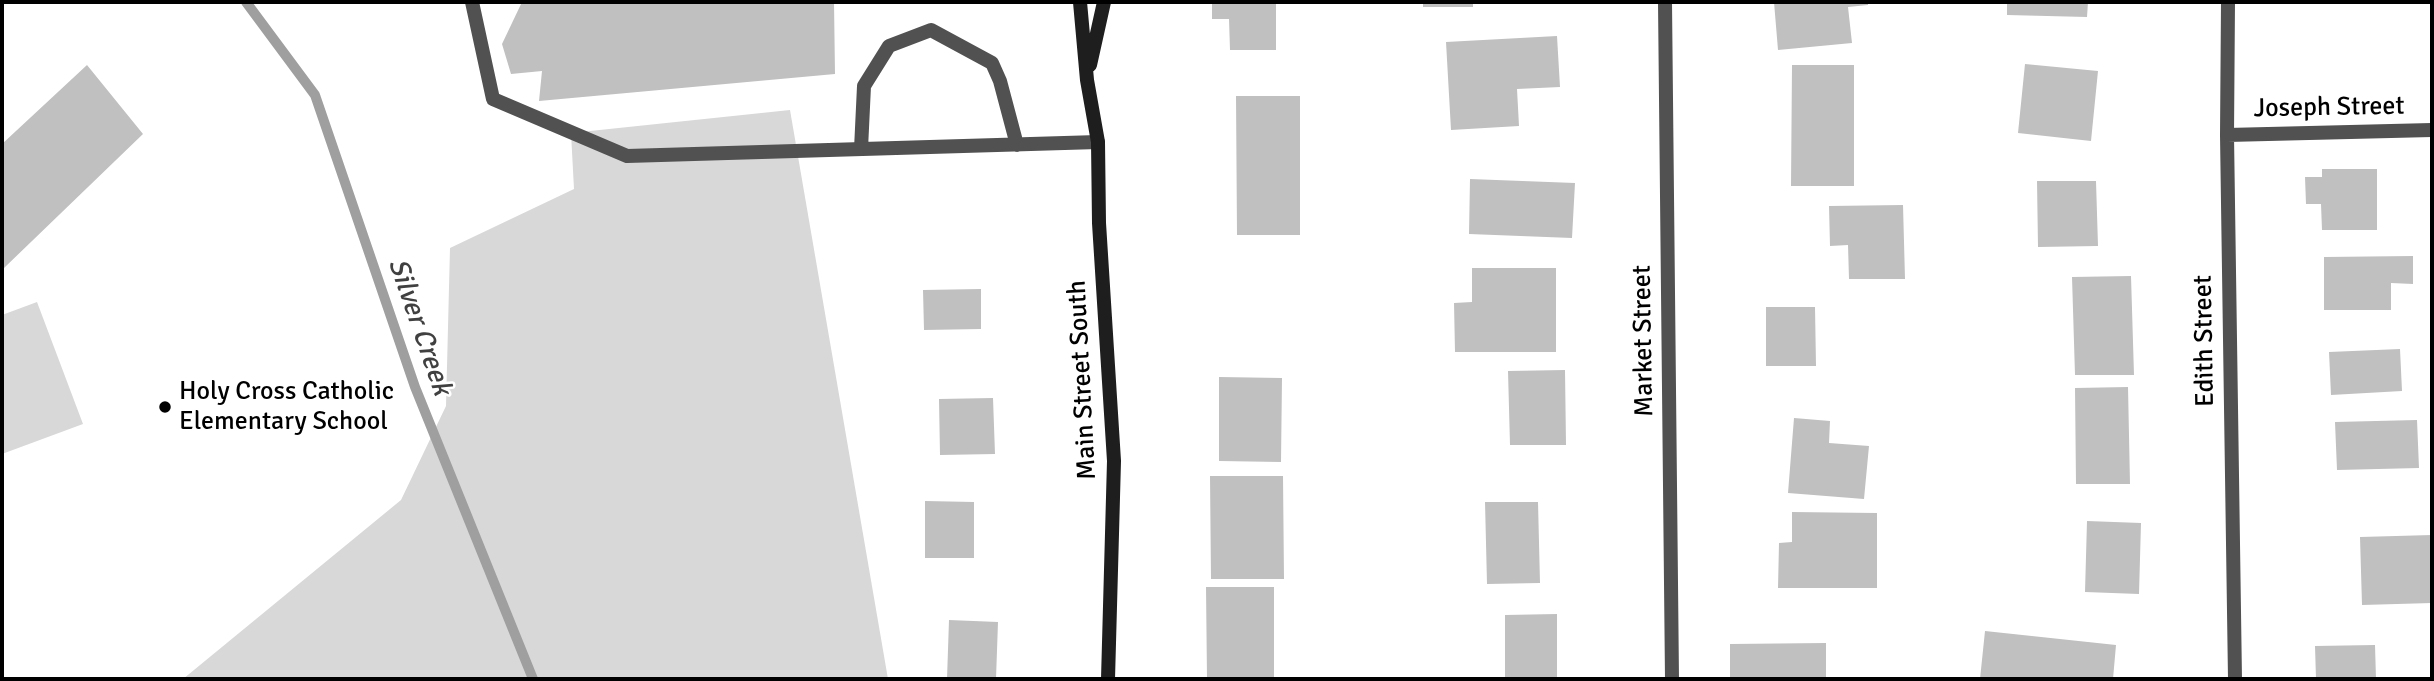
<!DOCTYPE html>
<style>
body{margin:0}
#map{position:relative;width:2434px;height:681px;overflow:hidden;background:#fff;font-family:Signika,sans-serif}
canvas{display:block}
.frame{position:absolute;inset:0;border:4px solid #000;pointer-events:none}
</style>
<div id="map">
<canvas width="2434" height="681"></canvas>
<div class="frame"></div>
</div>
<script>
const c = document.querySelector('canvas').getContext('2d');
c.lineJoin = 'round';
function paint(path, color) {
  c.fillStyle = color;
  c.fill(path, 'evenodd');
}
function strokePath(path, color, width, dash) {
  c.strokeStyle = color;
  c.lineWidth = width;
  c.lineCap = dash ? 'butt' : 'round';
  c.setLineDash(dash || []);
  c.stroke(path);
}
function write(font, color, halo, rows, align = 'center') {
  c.font = font + ' Signika,sans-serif';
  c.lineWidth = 5;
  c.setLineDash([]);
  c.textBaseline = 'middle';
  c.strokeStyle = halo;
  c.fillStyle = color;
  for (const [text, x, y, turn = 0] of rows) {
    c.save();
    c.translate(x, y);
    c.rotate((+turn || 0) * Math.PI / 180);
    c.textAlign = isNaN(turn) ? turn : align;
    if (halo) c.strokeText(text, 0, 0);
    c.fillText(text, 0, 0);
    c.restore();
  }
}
paint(new Path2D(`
 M790,110l98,569h-705l218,-179 45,-94 4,-158 124,-59 -3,-56z
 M37,302l46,122 -81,30v-139z`), '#d8d8d8');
strokePath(new Path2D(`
 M246,2l69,93 100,292 118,292`), '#9f9f9f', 10);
paint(new Path2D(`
 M522,2h312l1,72 -296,27 3,-30 -31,3 -9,-30z
 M1212,2h64v48h-46l-1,-31h-17z
 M1423,2h50v5h-50z
 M1774,2h94v3l-20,2 4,36 -74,7z
 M2007,2h81l-1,15 -80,-2z
 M1557,36l3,51 -43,2 2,37 -68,4 -5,-88z
 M2025,64l73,7 -7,70 -73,-8z
 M87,65l56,69 -139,134 -2,-2v-122z
 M1792,65h62v121h-63z
 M1236,96h64v139h-63z
 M2322,169h55v61h-55l-1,-26h-15l-1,-27h17z
 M1470,179l105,4 -3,55 -103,-4z
 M2037,181h59l2,65 -60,1z
 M1903,205l2,74h-56l-1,-34 -18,1 -1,-40z
 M2413,256v28l-22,-1v27h-67v-53z
 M1472,268h84v84h-101l-1,-49 18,-1z
 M2131,276l3,99h-59l-3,-98z
 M981,289v40l-57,1 -1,-40z
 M1766,307h49l1,59h-50z
 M2400,349l2,42 -71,4 -2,-43z
 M1565,370l1,75h-56l-2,-74z
 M1219,377l63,1 -1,84 -62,-1z
 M2128,387l2,97h-54l-1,-96z
 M993,398l2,56 -55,1 -1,-56z
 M1794,418l36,3 -1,22 40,3 -5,53 -76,-6z
 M2417,420l2,48 -82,2 -2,-48z
 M1210,476h73l1,103h-73z
 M925,501l49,1v56h-49z
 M1485,502h53l2,81 -53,1z
 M1792,512l85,1v75h-99l1,-45 13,-1z
 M2087,521l54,2 -2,71 -54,-2z
 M2432,535v68l-70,2 -2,-68z
 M1206,587h68v92h-67z
 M1557,614v65h-52v-64z
 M949,620l49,2 -2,57h-49z
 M1985,631l131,14 -3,34h-133z
 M1826,643v36h-96v-35z
 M2375,645l1,34h-60l-1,-33z`), '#c0c0c0');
strokePath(new Path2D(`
 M472,2l21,97 134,57 471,-14
 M861,149l3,-63 25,-40 42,-16 61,33 8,18 17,64`), '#515151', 14);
strokePath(new Path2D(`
 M1665,2l7,677
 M2228,2l-1,133 8,544
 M2227,135l205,-5`), '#515151', 14);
strokePath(new Path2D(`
 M1080,2l7,78 11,62 1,81 15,238 -6,218
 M1090,65l14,-63`), '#1e1e1e', 14);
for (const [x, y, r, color] of [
 [165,407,7,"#000"]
]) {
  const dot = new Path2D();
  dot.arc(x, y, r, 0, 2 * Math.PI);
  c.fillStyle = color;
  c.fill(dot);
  strokePath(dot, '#fff', 2.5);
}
write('26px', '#000', '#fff', [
 ["Joseph Street",2329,108,-1],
 ["Market Street",1644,341,-91],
 ["Edith Street",2205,341,-91],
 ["Main Street South",1083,380,-93]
]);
write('26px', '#000', '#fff', [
 ["Holy Cross Catholic",179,392],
 ["Elementary School",179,422]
], 'left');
write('italic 28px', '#404040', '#fff', [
 ["Silver Creek",419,327,71]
]);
</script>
